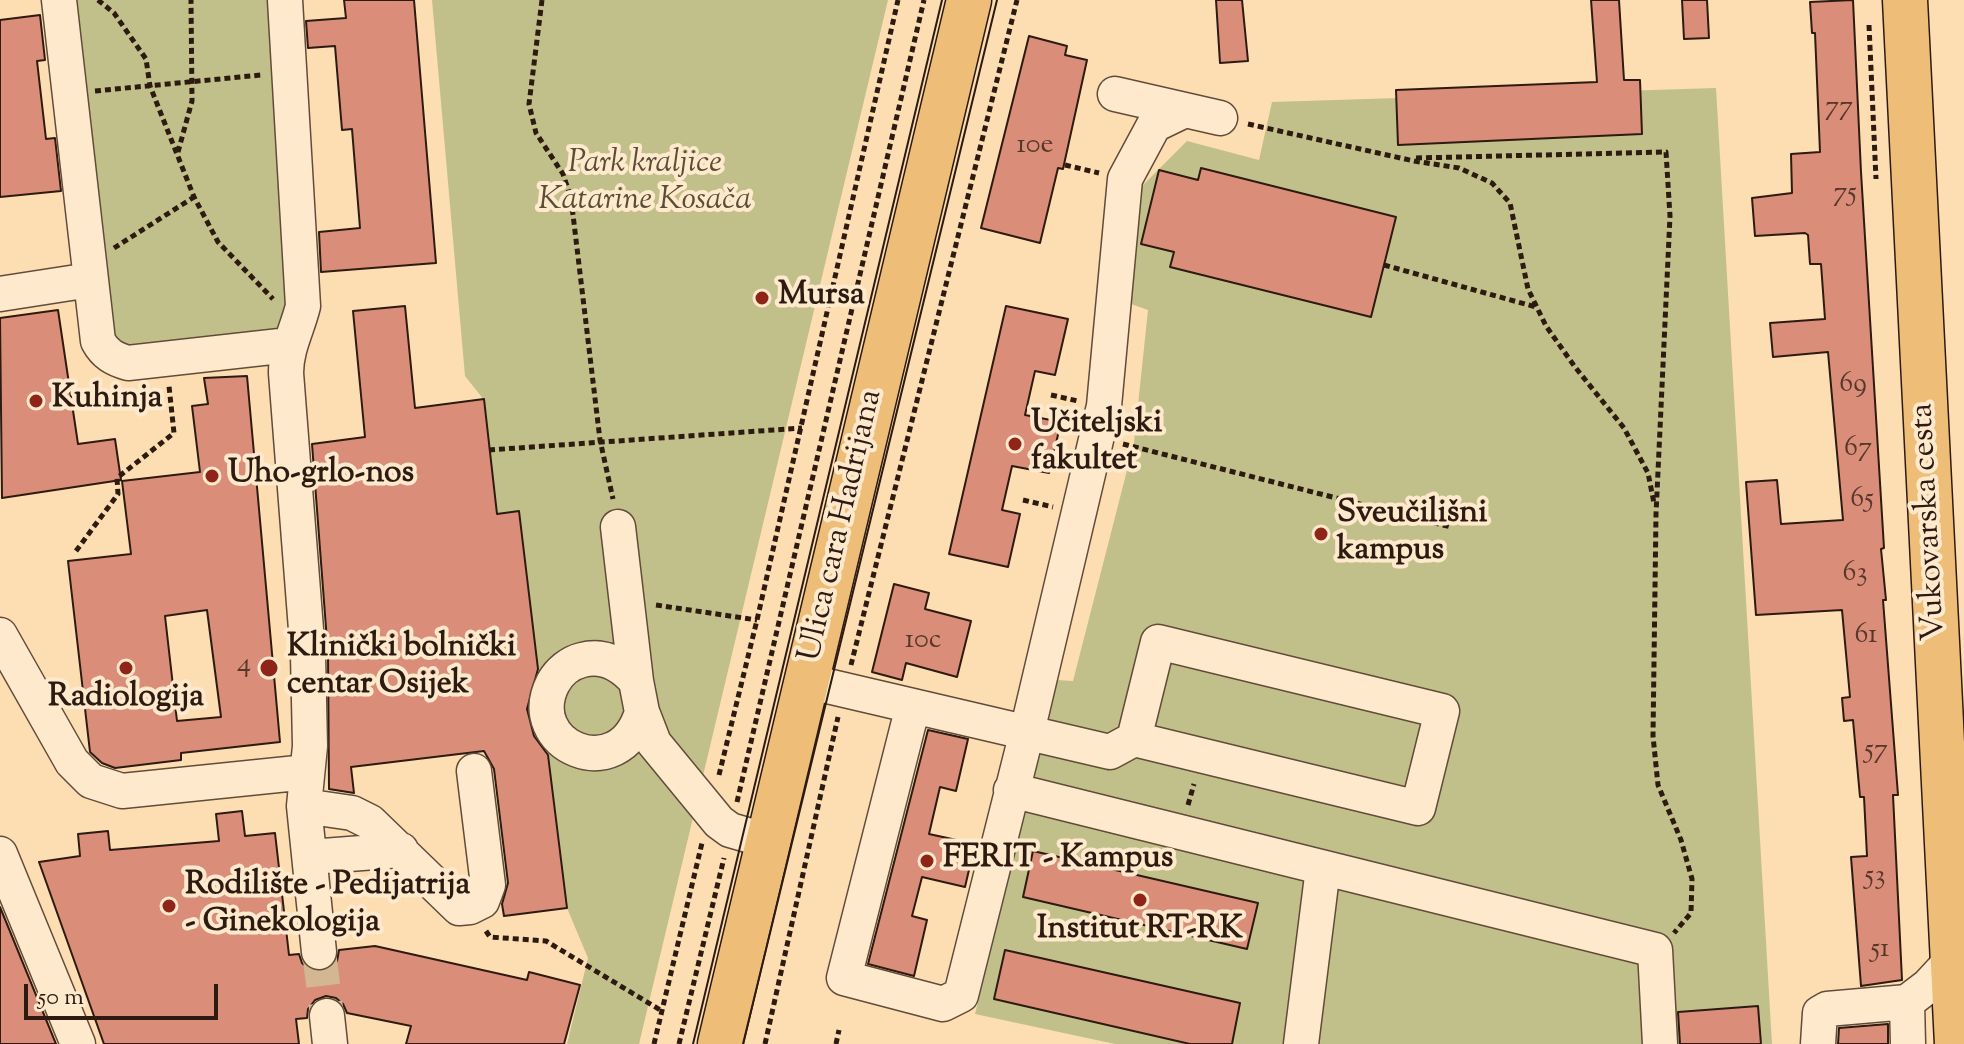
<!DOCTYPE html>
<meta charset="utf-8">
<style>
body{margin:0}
#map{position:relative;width:1964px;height:1044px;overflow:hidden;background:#fdddb2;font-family:"Sorts Mill Goudy",serif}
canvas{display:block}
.scale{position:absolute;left:24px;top:984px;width:194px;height:36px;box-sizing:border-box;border:4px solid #2d1b11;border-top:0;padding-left:10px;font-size:24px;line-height:28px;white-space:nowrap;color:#2d1b11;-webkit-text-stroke:6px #fee9cd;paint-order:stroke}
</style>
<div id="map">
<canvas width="1964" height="1044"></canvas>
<div class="scale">50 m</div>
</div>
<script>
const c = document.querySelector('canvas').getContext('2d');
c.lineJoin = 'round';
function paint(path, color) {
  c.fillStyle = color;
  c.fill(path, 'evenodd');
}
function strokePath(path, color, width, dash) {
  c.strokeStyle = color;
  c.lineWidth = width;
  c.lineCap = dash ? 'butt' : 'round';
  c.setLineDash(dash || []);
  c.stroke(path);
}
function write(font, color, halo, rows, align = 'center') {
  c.font = font + ' "Sorts Mill Goudy",serif';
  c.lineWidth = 8;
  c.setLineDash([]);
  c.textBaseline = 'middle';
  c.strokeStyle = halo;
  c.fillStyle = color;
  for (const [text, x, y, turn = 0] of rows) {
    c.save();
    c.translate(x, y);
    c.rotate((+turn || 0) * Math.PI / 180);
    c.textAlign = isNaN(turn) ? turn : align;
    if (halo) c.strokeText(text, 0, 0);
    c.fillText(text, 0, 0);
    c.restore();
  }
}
paint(new Path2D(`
 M73,0h197l19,318 -14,17 -151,16 -13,-22z
 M432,0h456l-249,1044h-72l21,-86 -21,-50 -48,-396 -22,2 -13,-114 -19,-24z
 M1716,88l56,956h-657l-140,-30 81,-334 17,1 61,-238 14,-133 -17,-6 11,-118 45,-45 72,19 13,-58z`), '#c2c08a');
const building = new Path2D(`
 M344,0h70l22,263 -115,9 -2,-40 41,-4 -8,-99 -10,1 -7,-84 -27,2 -2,-27 40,-3z
 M1216,0h26l6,61 -28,2z
 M1591,0h28l5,80h16l2,54 -244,11 -2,-55 201,-8z
 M1682,0h25l2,38 -25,1z
 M1853,0l8,172 23,376 -3,1 5,51h-3l15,195h-5l9,185 -41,6 -10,-129 16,-1 -3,-59h-4l-7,-77 -9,1 -2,-23 8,-1 -8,-87 -86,5 -10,-133 31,-2 4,44 62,-4 -15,-168 -55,5 -3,-34 55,-4 -4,-55h-11l-2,-29 -3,-2 -50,3 -3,-38 40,-5 -1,-39 29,-2 -5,-119h-3l-2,-31z
 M40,15l5,45 -8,1 9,78 9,-1 6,53 -61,6v-177z
 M1029,36l38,10 -2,9 22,5 -24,109 -5,-1 -18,75 -59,-15z
 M1201,168l195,49 -25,100 -201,-50 4,-15 -33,-8 18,-74 39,10z
 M405,306l10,102 69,-9 13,115 22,-3 19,158 -11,40 7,27 14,19 19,153 -63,8 -2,-12 6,-21 -14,-114 -10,-18 -133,16 3,26 -25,-4 -1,-135 -16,-210 53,-7 -12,-126z
 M1006,306l62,13 -13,56 -20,-4 -10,44 36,7 -12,51 -37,-7 -10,44 18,4 -12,53 -59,-13z
 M58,310l20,134 37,-5 6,41 -119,18 -2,-180z
 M247,376l33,366 -99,11v7l-66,8 -13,-5 -12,-11 -22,-191 63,-7 -9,-73 78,-9 -8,-66 16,-2 -4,-26zM207,610l14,107 -44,4 -12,-105z
 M894,584l35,9 -4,16 46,12 -14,56 -51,-14 -4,17 -30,-8z
 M928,730l40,9 -12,52 -16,-4 -11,47 46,10 -10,43 -43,-10 -10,39 15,4 -13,56 -46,-12z
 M242,811l3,25 30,-3 14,122 10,-1 3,9 8,7 12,2 9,-4 6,-7 2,-11 36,-4 152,34 2,-8 51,13 -16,59h-158l5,-18 -64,-13 -4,-9 -7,-6 -10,-2 -11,4 -7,9 -1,9 -11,1 3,25h-195l-65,-182 41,-6 -2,-22 30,-3 2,19 109,-9 -3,-27z
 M1033,851l225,52 -11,46 -224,-52z
 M0,907l56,137h-56z
 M1005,950l235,53 -8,41h-42l-196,-45z
 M1758,1006l3,38h-81l-2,-32z
 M1888,1024v20h-50l1,-16z`);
paint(building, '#da8d79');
strokePath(building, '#2d1b11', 2);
strokePath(new Path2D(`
 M319,952l8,64`), '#d3b692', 34, [34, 17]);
const minor = new Path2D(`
 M59,0l39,341c7,13 16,18 30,22l161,-18
 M285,0l18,306c-6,24 -17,43 -17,67l22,282 2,91 -6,60 15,146
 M1115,94l105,24
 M0,294l90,-14
 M618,527l18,154 6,31 12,31 65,79 11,8 38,11
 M0,635l72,127 19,19 31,10 185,-19
 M636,681c-14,-16 -32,-27 -54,-21 -12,3 -23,12 -29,23 -32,62 66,106 89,29
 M806,681l304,71 24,-13 284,69 24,-97 -284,-69 -24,97
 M913,706l-69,272 99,26 18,-9 66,-263 77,-326 21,-227 29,-54 31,-15
 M1011,790l644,160 5,94
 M304,806l48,7 18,9 89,86 11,-1 12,-6 6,-16 -14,-114
 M0,854l78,190
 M310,857l91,-7
 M327,1016l3,28
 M1301,1044l22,-176
 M1818,1044l2,-31 7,-4 80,-7
 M1908,1044l-1,-42 21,-16 25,-27`);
const major = new Path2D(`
 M1905,0l52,1044
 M720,1044l249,-1044`);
strokePath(minor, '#614c39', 37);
strokePath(major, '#2d1b11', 47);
strokePath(new Path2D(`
 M98,0l16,13 32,46 4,27 44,111 24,45 55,57
 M542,0l-13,104 7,29 27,41 8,24 29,242 13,59
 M1869,25l7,154
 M95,91l166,-16
 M1248,124l166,37 45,7 33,15 18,20 18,86 18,37 29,41 49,61 24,45 6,30
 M178,152l14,-51 -1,-101
 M1416,158l250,-6 4,64 -14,298 -3,222 5,49 23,55 11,39 -1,34 -17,20
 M1065,165l34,8
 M114,248l80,-51
 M1384,265l152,42
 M1051,395l27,6
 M1123,444l328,83
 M489,450l313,-22
 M1023,500l30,7
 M76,551l42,-57 -1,-16 57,-45 -5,-47
 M656,605l101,15
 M851,665l166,-665
 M719,775l38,-155 141,-620
 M737,802l187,-802
 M1188,805l6,-21
 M486,931l4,6 56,4 116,70
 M654,1044l48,-201
 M679,1044l45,-186
 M765,1044l73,-327
 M836,1044l3,-14`), '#2d1b11', 5, [6, 4]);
strokePath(minor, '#fee9cd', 34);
strokePath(major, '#eebe79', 44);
strokePath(new Path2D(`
 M693,1044l249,-1044
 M743,1044l254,-1044`), '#2d1b11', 2);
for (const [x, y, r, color] of [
 [762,298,8,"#8f2418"],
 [36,401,8,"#8f2418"],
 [1015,444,8,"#8f2418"],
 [212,476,8,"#8f2418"],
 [1321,534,8,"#8f2418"],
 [126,668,8,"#8f2418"],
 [269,668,10,"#8f2418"],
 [927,861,8,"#8f2418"],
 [1140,900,8,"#8f2418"],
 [169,906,8,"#8f2418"]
]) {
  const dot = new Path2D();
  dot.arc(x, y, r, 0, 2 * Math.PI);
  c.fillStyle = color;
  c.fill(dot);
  strokePath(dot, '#fee9cd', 3);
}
write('28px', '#58382b', null, [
 ["77",1839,109],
 ["10e",1035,147],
 ["75",1845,195],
 ["69",1853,386],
 ["67",1858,450],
 ["65",1862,501],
 ["63",1855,575],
 ["61",1866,637],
 ["10c",923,642],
 ["4",244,666],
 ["57",1876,752],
 ["53",1875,878],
 ["51",1880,951]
]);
write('italic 32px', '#5a4d35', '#fee9cd', [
 ["Park kraljice",645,166],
 ["Katarine Kosača",645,203]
]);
write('bold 32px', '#2d1b11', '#fee9cd', [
 ["Mursa",778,298],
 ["Kuhinja",52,401],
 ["Učiteljski",1031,426],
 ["fakultet",1031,463],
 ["Uho-grlo-nos",228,476],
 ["Sveučilišni",1337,516],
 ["kampus",1337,553],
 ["Klinički bolnički",287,650],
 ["centar Osijek",287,687],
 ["Radiologija",126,700,"center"],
 ["FERIT - Kampus",943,861],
 ["Rodilište - Pedijatrija",185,888],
 ["- Ginekologija",185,925],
 ["Institut RT-RK",1140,932,"center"]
], 'left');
write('32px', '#2d1b11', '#fee9cd', [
 ["Vukovarska cesta",1931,522,-93],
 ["Ulica cara Hadrijana",843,526,-77]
]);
</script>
